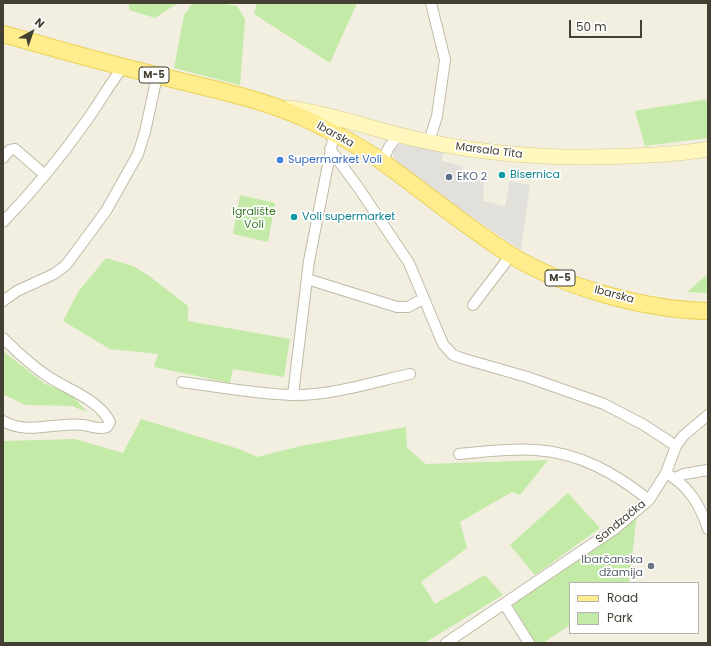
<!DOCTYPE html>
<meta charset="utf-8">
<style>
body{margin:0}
#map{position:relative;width:711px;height:646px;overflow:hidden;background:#f2efe1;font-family:Poppins,sans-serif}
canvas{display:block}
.frame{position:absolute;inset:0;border:4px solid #433f32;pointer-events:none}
.legend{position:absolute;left:569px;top:582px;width:130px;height:52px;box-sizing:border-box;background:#fff;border:1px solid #b4b2ad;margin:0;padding:5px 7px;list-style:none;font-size:12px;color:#433f32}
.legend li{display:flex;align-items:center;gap:8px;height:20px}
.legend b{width:20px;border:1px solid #b4b2ad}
.north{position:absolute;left:12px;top:12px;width:40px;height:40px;-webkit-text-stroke:3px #fff;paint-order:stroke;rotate:40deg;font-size:11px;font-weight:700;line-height:16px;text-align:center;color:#433f32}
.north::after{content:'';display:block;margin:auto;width:14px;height:18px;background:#433f32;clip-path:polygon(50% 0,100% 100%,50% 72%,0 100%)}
.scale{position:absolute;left:569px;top:20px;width:73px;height:18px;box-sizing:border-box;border:2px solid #433f32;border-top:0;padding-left:5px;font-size:12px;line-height:14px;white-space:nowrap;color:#433f32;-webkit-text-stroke:3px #fff;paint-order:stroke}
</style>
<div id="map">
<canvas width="711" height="646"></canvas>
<div class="frame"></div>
<ul class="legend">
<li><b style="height:5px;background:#ffed8d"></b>Road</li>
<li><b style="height:11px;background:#c3eaa6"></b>Park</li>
</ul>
<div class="north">N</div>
<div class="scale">50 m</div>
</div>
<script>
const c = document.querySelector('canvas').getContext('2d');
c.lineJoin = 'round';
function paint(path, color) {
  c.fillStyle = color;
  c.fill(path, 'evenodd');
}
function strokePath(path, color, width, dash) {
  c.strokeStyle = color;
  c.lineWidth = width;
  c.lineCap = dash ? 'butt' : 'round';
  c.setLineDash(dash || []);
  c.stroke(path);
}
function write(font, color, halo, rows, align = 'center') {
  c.font = font + ' Poppins,sans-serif';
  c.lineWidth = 3.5;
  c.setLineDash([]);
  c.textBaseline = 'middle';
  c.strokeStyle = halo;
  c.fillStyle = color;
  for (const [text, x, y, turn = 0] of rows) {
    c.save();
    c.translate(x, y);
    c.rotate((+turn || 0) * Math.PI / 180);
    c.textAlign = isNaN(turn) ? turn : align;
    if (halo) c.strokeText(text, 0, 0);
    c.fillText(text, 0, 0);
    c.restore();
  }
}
paint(new Path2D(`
 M129,3h49l-23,15 -26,-8z
 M193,3h26l18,3 8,13 -5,66 -66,-17 10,-53z
 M257,3h100l-27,60 -76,-49z
 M708,99v39l-63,8 -10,-35z
 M240,195l35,8 -7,39 -35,-8z
 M106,258l27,8 15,9 40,31v15l102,18 -6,38 -51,-8 -3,14 -76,-16 4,-13 -48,-5 -47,-28 15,-29z
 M708,274v19l-21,-1z
 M3,351l42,33 25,9 17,19 -15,-6 -47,-1 -22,-11z
 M141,419l98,30 18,8 44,-11 105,-19 1,21 19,16 122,-4 -28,35 -8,-3 -52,30 7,26 -46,34 14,22 50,-29 18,20 -79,48h-421v-202l72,-2 48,14z
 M568,493l32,35 -65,47 -25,-30z
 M637,514l-8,69h-59v42l-27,18h-8l-25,-42z`), '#c3eaa6');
paint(new Path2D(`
 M404,141l39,11 -1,9 20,5v7l22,8 -1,20 22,5 5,-25 20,4 -9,65 -54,-36 -54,-38 -19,-17 -1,-11z`), '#e2e0da');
const street = new Path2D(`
 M429,142l8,-26 8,-56 -14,-57
 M330,149l30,41 49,73 34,81 10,11 8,3 66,19 77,27 40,21 32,21
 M3,158l7,-8 5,-1 30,26
 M382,162l7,-15 9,-12
 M3,222c30,-31 57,-64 82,-99 13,-18 24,-38 38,-56
 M307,279l90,28h11l15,-8
 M3,301l14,-10 37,-17 12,-9 40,-54 32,-57 7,-22 12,-56
 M473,305l38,-50
 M3,338c12,12 26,25 40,35 21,16 54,24 67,49l-3,5c-9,3 -15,-1 -24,-2 -27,-4 -54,11 -80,-4
 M182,382c36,5 74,12 110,13 37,1 82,-13 118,-21
 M293,395l16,-134 26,-132
 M459,454c25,-2 52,-6 77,-4 44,3 79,23 113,50
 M666,473c23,13 34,32 42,56
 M675,478l9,-4 24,-4
 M505,605l24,38
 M446,643l170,-115 33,-28 17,-27 10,-27 7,-10 25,-21`);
const secondary = new Path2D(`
 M289,108c48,7 94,25 141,34 66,14 133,17 200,14 26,-1 52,-2 78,-7`);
const primary = new Path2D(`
 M3,34c51,14 101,29 153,41 50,13 101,22 148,43 27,13 56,28 80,45 42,30 82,64 125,91 54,33 136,56 199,57`);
strokePath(street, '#c0bba6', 12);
strokePath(secondary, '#d5cc8d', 16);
strokePath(primary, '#ebd156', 18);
strokePath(street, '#fff', 10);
strokePath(secondary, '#fff7be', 15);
strokePath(primary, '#ffed8d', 16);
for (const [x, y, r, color] of [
 [280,160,4,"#3f7fe0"],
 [502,175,4,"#0f9aa8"],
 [449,177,4,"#5c6f8a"],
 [294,217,4,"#0f9aa8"],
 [651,566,4,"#6b7280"]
]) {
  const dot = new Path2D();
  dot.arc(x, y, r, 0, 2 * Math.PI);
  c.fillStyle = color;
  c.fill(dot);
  strokePath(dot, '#fff', 1.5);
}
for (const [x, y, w] of [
 [154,75,30],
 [560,278,30]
]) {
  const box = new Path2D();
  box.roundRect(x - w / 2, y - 8, w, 16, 3);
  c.fillStyle = '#fff';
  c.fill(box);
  strokePath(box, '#433f32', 1);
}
write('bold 10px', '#433f32', null, [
 ["M-5",154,75],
 ["M-5",560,278]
]);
write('11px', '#433f32', '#fff', [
 ["Ibarska",335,135,29],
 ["Marsala Tita",489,151,7],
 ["Ibarska",614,295,15],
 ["Sandzačka",621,522,-39]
]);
write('11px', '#366cbe', '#fff', [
 ["Supermarket Voli",288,160]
], 'left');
write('11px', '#0d838f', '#fff', [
 ["Bisernica",510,175],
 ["Voli supermarket",302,217]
], 'left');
write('11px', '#4e5e75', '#fff', [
 ["EKO 2",457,177]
], 'left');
write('11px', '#387822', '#fff', [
 ["Igralište",254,212],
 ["Voli",254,225]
]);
write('11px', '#5b616d', '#fff', [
 ["Ibarčanska",643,560],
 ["džamija",643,573]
], 'right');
</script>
